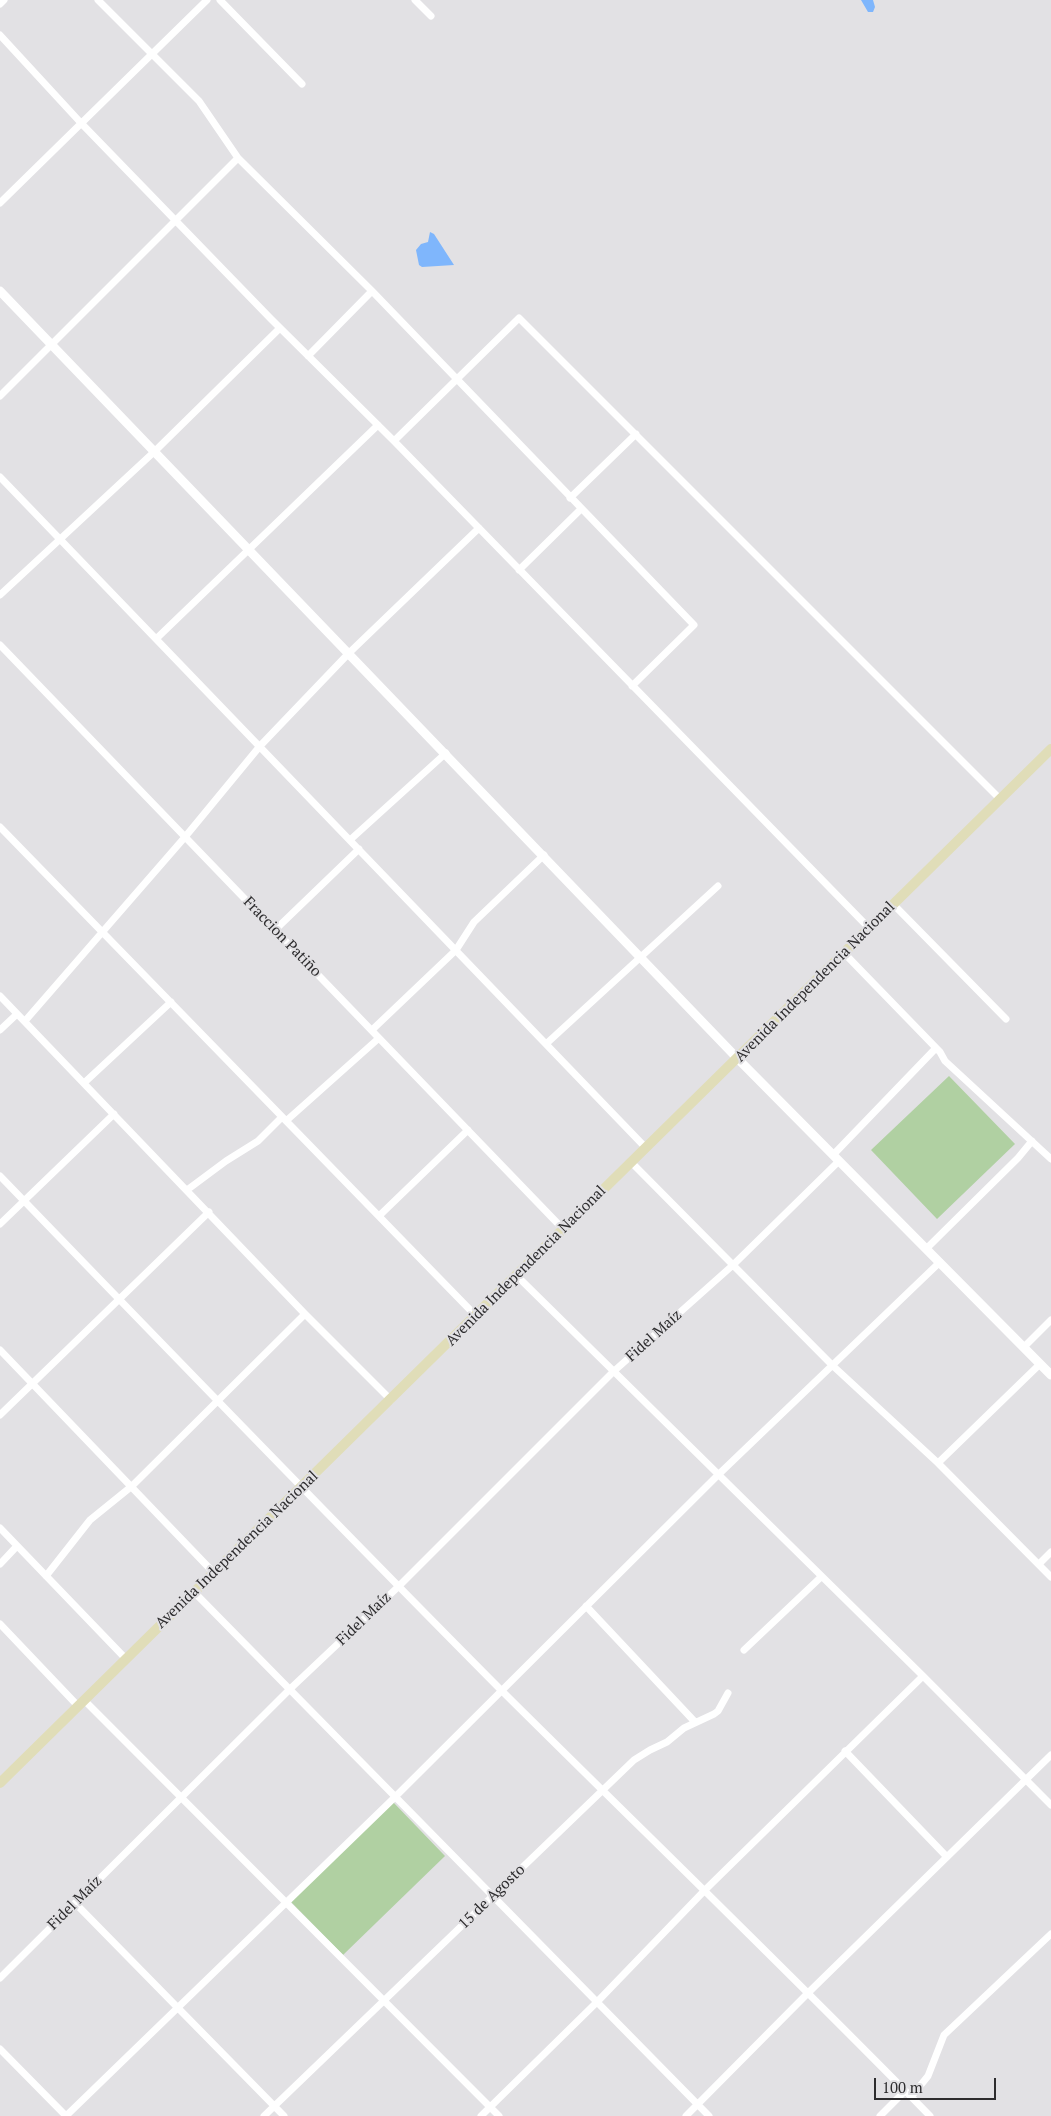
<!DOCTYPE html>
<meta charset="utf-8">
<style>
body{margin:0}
#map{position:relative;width:1051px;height:2116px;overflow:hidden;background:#e2e1e4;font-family:"PT Serif",serif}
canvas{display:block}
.scale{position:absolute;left:874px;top:2078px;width:122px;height:22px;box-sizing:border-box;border:2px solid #2d2c2e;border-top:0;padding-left:6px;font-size:15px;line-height:18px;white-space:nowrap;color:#2d2c2e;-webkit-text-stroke:4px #e2e1e4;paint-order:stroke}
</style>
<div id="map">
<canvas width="1051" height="2116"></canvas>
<div class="scale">100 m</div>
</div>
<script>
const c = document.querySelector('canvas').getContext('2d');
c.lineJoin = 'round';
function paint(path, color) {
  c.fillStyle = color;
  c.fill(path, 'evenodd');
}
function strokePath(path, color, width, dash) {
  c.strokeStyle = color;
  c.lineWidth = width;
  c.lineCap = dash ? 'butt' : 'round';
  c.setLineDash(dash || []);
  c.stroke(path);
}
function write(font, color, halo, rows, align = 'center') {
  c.font = font + ' "PT Serif",serif';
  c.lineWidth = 4;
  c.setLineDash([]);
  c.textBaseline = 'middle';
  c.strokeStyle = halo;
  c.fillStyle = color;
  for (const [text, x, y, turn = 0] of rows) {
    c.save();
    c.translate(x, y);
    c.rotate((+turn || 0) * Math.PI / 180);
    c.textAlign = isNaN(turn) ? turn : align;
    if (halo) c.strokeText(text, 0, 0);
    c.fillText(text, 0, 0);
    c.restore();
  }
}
paint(new Path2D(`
 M949,1076l66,68 -78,75 -66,-69z
 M393,1802l52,54 -102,99 -54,-55z`), '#b0d0a2');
paint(new Path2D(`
 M861,0h12l2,7 -2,5h-5z
 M430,232l4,2 20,31 -32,2 -3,-2 -3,-15 5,-6 7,-2z`), '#7fb6fc');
strokePath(new Path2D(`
 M98,0l101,101 39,57 134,133 322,334 -62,61
 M220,0l82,84
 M415,0l16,16
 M0,4l4,-4
 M0,35l81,88 190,196 123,122 475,487
 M0,203l207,-203
 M308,356l64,-65
 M0,396l238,-238
 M394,441l125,-123 481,481
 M0,477l646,671
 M570,498l66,-64
 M519,570l62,-61
 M0,595l155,-144 125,-123
 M156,639l222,-214
 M0,645l564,585
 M0,827l476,489
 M350,840l96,-87
 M893,904l113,115
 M275,930l84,-81
 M844,953l96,99 5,9 106,98
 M0,996l305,318 86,86
 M25,1021l160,-184 75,-91 89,-93 130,-125
 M0,1030l17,-16
 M372,1030l84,-80 18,-28 70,-67
 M546,1044l172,-158
 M84,1083l87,-81
 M286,1121l93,-83
 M833,1155l103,-107
 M632,1163l200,202 106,98 113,114
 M0,1176c166,172 332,344 501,514 143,142 288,282 429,426
 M187,1190l39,-29 32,-20 24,-24
 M379,1216l89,-86
 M0,1224l114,-110
 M926,1249l92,-91 14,-17
 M517,1276l406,400 128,129
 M1024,1347l27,-27
 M0,1350l214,223
 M0,1415l209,-203
 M938,1463l102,-99
 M0,1528l126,131
 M0,1564l17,-18
 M1039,1564l12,-12
 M46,1576l44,-56 42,-34 173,-172
 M194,1592l515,524
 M586,1606l109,116
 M0,1624l78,82
 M744,1650l77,-73
 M84,1700l415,416
 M845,1751l102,106
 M75,1903l209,213
 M0,1978l290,-289 109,-103 214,-214 120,-107 106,-104
 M0,2049l66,67
 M911,2097l17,-21 16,-41 107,-101
 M66,2116l328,-318 324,-323 222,-213
 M264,2116l370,-356 16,-10 17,-8 17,-14 30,-14 4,-3 10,-18
 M481,2116l116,-114 108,-112 218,-214
 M686,2116l123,-124 242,-237
 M880,2116l25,-25`), '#fff', 7);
strokePath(new Path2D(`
 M0,291l737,767 314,317`), '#fff', 9);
strokePath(new Path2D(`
 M0,1783l1051,-1034`), '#e0ddb8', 10);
write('15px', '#2d2c2e', '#e2e1e4', [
 ["Fraccion Patiño",282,937,46],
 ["Avenida Independencia Nacional",815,982,-45],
 ["Avenida Independencia Nacional",526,1266,-45],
 ["Fidel Maíz",654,1336,-42],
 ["Avenida Independencia Nacional",237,1550,-44],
 ["Fidel Maíz",364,1619,-44],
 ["15 de Agosto",492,1897,-44],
 ["Fidel Maíz",75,1903,-45]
]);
</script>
